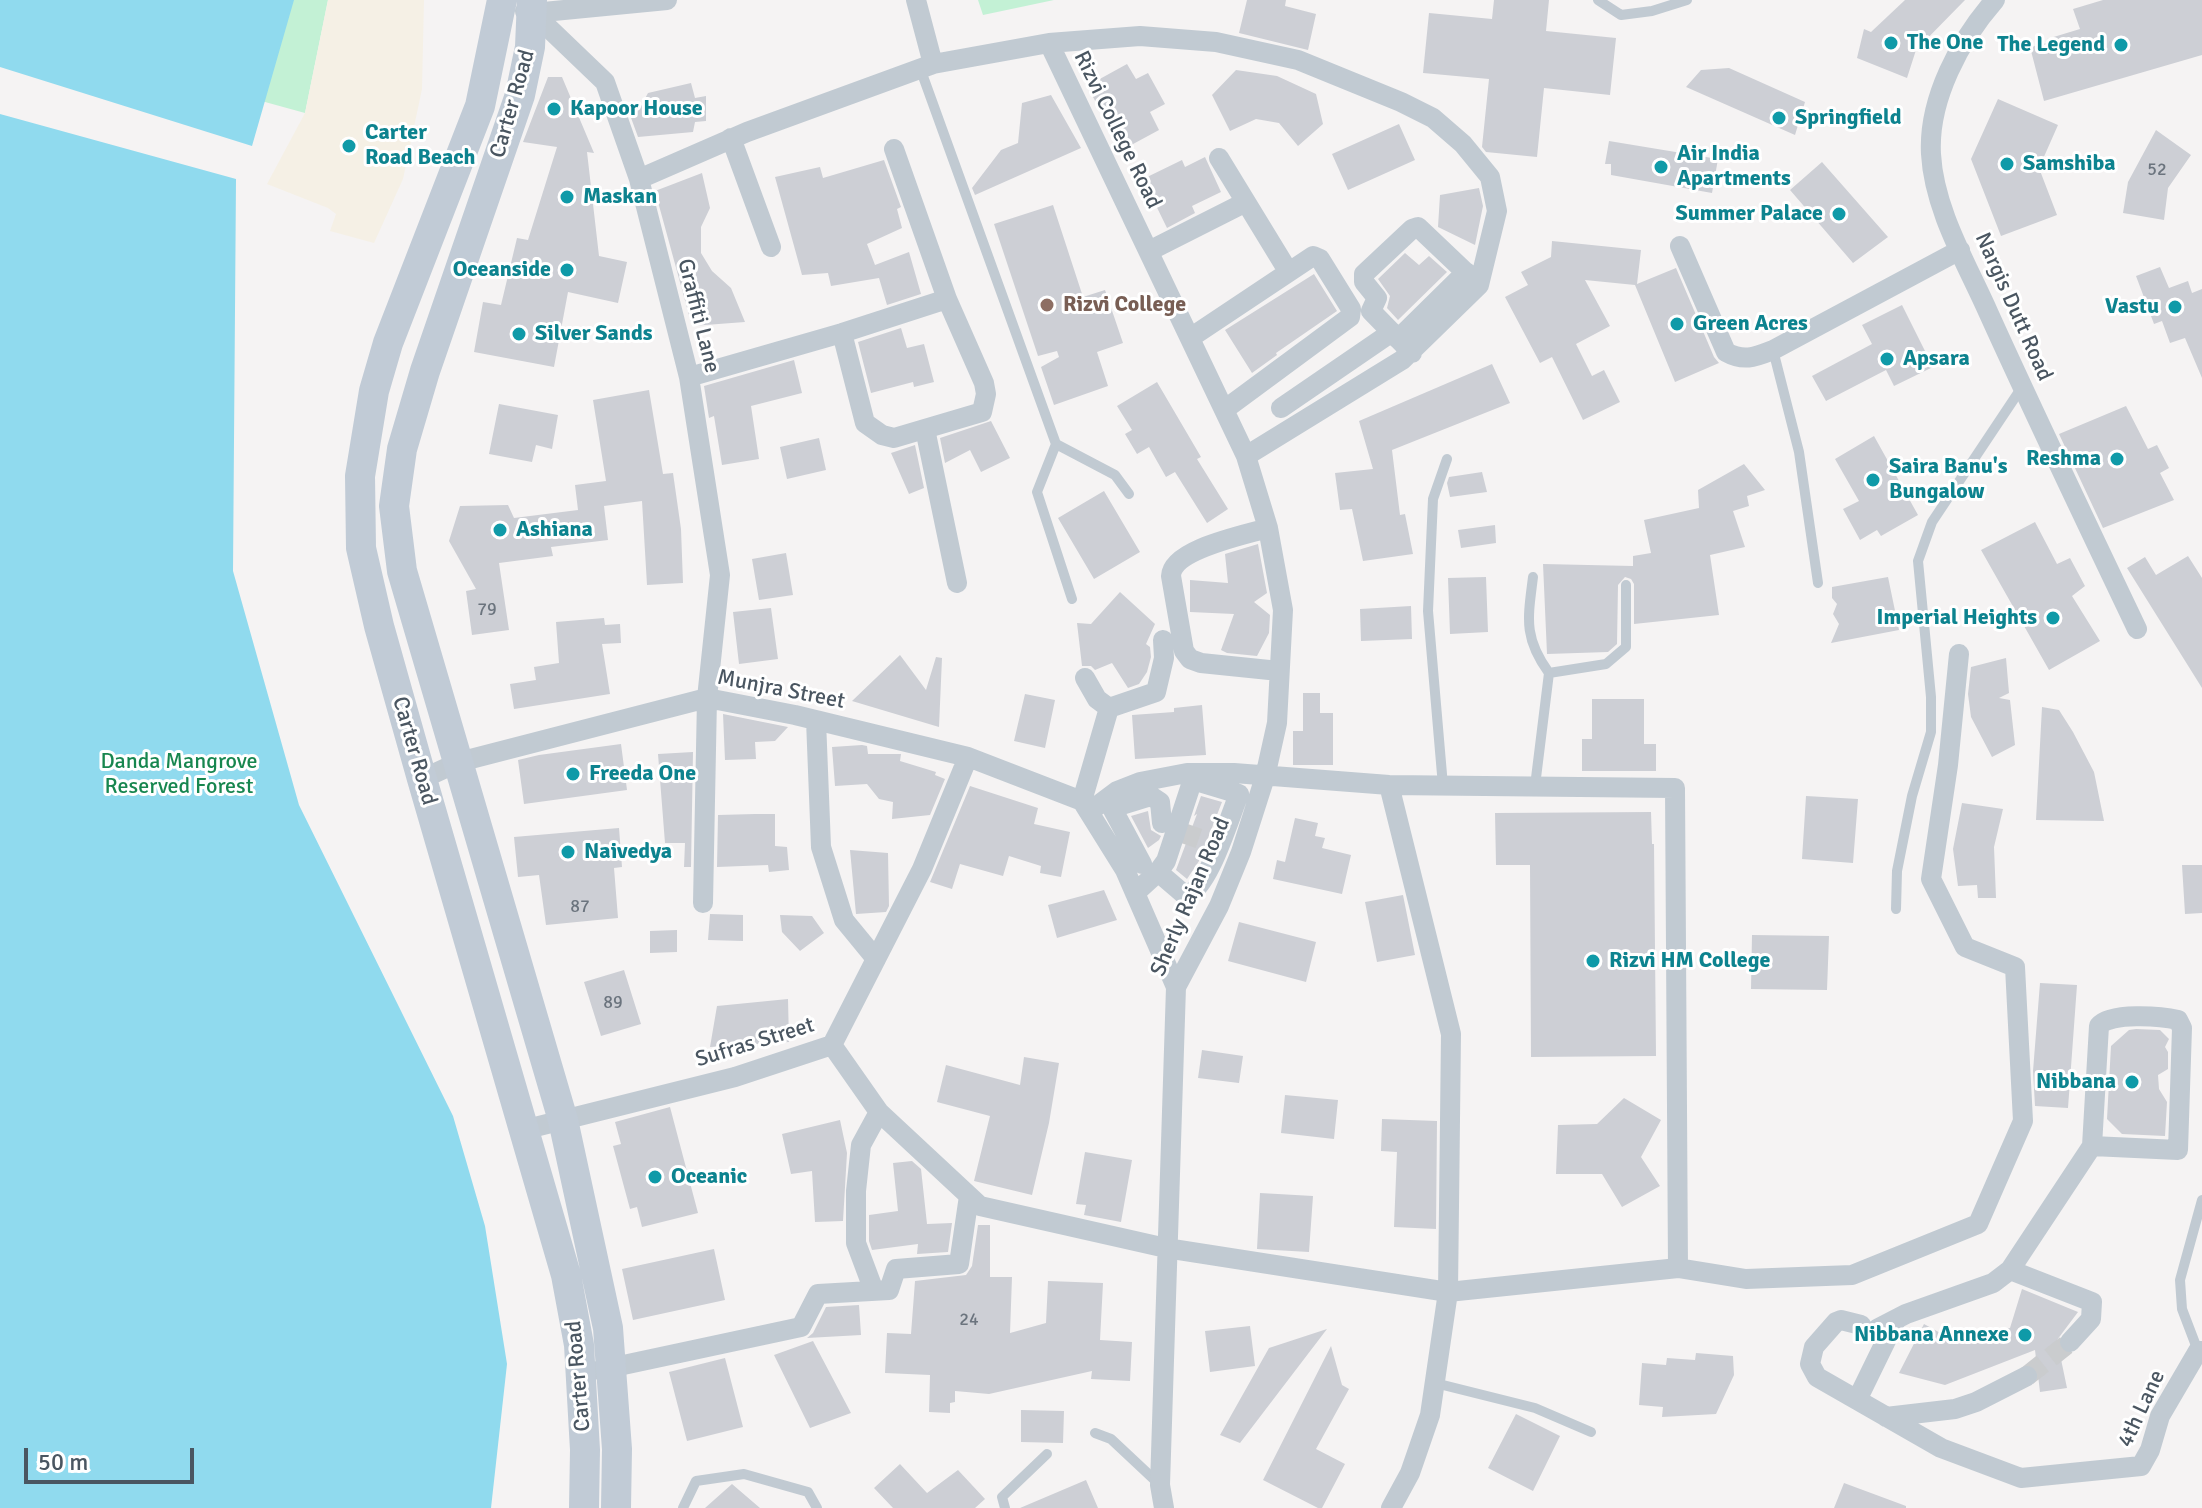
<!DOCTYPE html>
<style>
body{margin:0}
#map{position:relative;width:2202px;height:1508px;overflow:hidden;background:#f5f3f3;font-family:Signika,sans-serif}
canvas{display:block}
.scale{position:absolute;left:24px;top:1448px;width:170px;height:36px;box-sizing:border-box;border:4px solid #4a5661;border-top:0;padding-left:10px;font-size:24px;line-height:28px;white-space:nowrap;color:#4a5661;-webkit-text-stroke:6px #fff;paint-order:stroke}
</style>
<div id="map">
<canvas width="2202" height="1508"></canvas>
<div class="scale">50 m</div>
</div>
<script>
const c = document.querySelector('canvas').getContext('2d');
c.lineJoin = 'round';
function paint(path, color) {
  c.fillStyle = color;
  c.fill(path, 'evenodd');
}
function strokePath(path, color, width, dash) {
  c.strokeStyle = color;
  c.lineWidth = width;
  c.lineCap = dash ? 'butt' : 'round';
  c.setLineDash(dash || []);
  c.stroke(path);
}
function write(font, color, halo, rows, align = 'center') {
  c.font = font + ' Signika,sans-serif';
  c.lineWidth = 6;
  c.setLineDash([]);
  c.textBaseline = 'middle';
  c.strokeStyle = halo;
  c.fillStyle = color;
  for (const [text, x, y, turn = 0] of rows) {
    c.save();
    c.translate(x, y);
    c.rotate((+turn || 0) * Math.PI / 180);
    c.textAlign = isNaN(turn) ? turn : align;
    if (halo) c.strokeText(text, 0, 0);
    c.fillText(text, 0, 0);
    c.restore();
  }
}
paint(new Path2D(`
 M0,0h328l-23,113 -305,-84z
 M978,0h76l-71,15z`), '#c3f1d5');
paint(new Path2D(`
 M328,0h96l-2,89 -19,90 -29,64 -44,-12 6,-17 -8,-6 -61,-24 38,-71z`), '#f5f0e5');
paint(new Path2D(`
 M0,0h294l-42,146 -252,-79z
 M0,114l236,65 -3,392 66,234 154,311 32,110 22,138 -16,144h-491z`), '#90daee');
paint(new Path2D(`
 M1247,0h39l-1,6 31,8 -8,36 -69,-17z
 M1494,0h55l-3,31 70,7 -6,57 -66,-7 -7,69 -51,-5 -4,-5 7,-68 -66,-6 6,-60 63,6z
 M1905,0h60l-49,50 -9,28 -50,-20 7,-29 7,3z
 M2103,0h99v55l-158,46 -14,-54 20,-5 -3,-3 33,-10 -7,-20z
 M1127,64l9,15 12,-6 17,31 -15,8 9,18 -37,20 -35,-64z
 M1729,68l76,34 -10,33 -109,-48 15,-17z
 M1236,70l41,6 39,18 7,30 -25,22 -19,-23 -23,-4 -26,12 -18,-36z
 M548,77h14l32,76 -7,-1 12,104 28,6 -9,41 -50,-11 -14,75 -80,-15 9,-50 18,3 16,-67 11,2 29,-93 -34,-5z
 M691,83l4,15 11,-2v25l-11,1 -2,10 -55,5 -12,-33 15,2 7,-13z
 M1051,95l30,53 -106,47 -3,-7 29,-38 17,-7 4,-40z
 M1998,99l60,26 -19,43 18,47 -56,21 -30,-77z
 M1399,124l16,36 -67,30 -16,-36z
 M2156,130l35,25 -23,33 -4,32 -41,-7 5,-31z
 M1609,141l109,18 -6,34 -101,-18v-11h-6z
 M1205,157l16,35 -29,14 3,7 -28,15 -24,-49 39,-19 3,7z
 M884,160l17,47 -4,2 5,19 -35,16 8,21 34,-13 12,42 -34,11 -8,-27 -48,8 -3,-13 -26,2 -27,-98 45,-10 3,11z
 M1822,162l66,75 -35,26 -63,-73z
 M702,173l8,35 -9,19v26l11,18 19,17 14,34 -53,4 -37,-135z
 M1479,188l4,18 -8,39 -37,-18 2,-32z
 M1053,205l30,92 22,-7 18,53 -26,9 11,34 -54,19 -13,-38 18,-10 -2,-6 -19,5 -44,-132z
 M1552,241l89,9 -4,34 39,-16 38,89 5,6 -44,19 -40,-97 -50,-5 25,46 -34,18 16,32 12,-6 16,32 -37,18 -31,-63 -12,6 -35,-66 23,-12 -7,-13 30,-15z
 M1405,253l14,12 10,-9 18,16 -49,48 -11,-12 3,-12 -12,-17z
 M2160,267l9,21 19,-7 4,12 10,-4v89l-17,-40 -15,5 -8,-22 -8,3 -18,-48z
 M1314,274l23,37 -61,42 1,2 -25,18 -27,-43z
 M1902,305l31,62 -39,19 -8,-16 -60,31 -14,-25 60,-32 -10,-19z
 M901,328l6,20 17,-4 10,38 -20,5 -1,-5 -42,11 -13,-51z
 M794,360l8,33 -51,13 8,53 -37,6 -8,-49 -5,2 -5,-32z
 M1492,364l18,39 -118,47 8,65 5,-1 8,40 -50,7 -11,-52 -12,1 -5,-37 38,-4 -14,-48z
 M1157,382l44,75 -4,2 31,50 -21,14 -32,-51 -9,5 -17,-30 -12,7 -12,-20 7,-4 -15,-24z
 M649,390l14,84 10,-1 8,56 2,54 -36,2 -5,-84 -38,5 4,34 -57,7 2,9 -54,7 10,67 -37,5 -6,-44 10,-2 -27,-48 11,-35 48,-1 6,13 64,-8 -3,-25 31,-4 -13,-81z
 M499,404l59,11 -6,34 -16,-4 -4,17 -43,-8z
 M2126,406l22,43 9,-4 12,23 -9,5 14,27 -71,28 -44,-94z
 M991,421l19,37 -29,14 -11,-22 -25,13 -5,-25z
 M1874,436l44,79 -37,21 -4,-6 -17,10 -17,-31 16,-8 -24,-42z
 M819,438l7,32 -39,9 -7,-32z
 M915,445l9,43 -15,6 -18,-41z
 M1744,464l21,26 -18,6 2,10 -16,5 12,36 -35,8 9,60 -85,9v-40l-3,-5 -6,-2 -7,8 -1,59 -9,8 -61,2 -4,-90 90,2v-10l18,-3 -7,-33 55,-12 -1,-18z
 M1482,472l5,20 -37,5 -3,-14 2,-6z
 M1104,491l36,61 -46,27 -36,-61z
 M2035,522l22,42 13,-6 15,28 -13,10 28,45 -51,29 -68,-120z
 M1495,525l1,18 -35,5 -3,-18z
 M1258,544l9,49 -13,9 16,13 -1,18 -12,23 -30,-3 -6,-3 13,-36 -44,-2v-32l38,3 -3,-29z
 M786,553l7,42 -34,5 -7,-41z
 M2188,556l14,22v110l-75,-120 18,-11 11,18z
 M1486,577l2,55 -38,2 -2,-56z
 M1888,577l11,53 -68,13 8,-19 -6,-10 4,-10 -5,-6v-11z
 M1120,592l35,32 -9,20 4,3 1,10 -4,15 -8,12 -11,4 -16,-25 -17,7 -4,-4h-9l-5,-43 14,1z
 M1411,606l1,33 -51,2 -1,-32z
 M771,608l7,51 -39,5 -6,-52z
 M604,618l1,7 15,-1 1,19 -19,1 8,50 -96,15 -4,-25 26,-4 -2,-13 25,-4 -3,-41z
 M900,655l26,35 10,-33 6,1 -3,69 -87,-26z
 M2006,658l3,35 -10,5 11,2 5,45 -23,12 -21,-40 -3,-23 3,-27z
 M1303,693h17v20h13v52h-40v-34h10z
 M1025,694l30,6 -10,48 -31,-7z
 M1592,699h52v45h12v27h-74v-32h10z
 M1202,705l4,50 -71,4 -3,-44 42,-3v-4z
 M2042,707l17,3 14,22 21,40 10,49 -68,-1z
 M723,714l65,13 -13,14 -20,1 1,17 -31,1z
 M621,744l6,46 -103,14 -6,-44 21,-5z
 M862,745l5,1 1,8h33l-1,7 36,11 -1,3 10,4 -15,36 -38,4 1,-17 -14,-3 -12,-15 -32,2 -3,-39z
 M693,752l-2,115h-7l1,-24h-20l-7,-89z
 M970,786l68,22 -4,16 36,8 -9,45 -21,-4 1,-7 -32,-10 -6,20 -43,-12 -8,25 -22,-7z
 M1201,796l21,6 -23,59 -12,18 -11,-9 21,-56 -3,2z
 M1806,796l52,3 -5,64 -51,-4z
 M1962,803l41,6 -9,38 2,51h-18l-1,-13 -19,1 -5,-37z
 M1148,811l3,19 10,6 -2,4 -11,8 -17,-32z
 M1651,812l1,32h2l2,212 -125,1 -1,-192h-34l-1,-52z
 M755,814h20v32l12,1 2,23 -20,2 -1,-7 -51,2 1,-52z
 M1295,818l23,5 -3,13 10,2 -3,10 29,7 -9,39 -69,-15 4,-19 8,2z
 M619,828l3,39 -8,1 4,50 -72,7 -7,-50 -21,2 -4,-40z
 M850,850l38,3 1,53 -3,6 -30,2z
 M2182,865h20v48l-17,1z
 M1104,890l13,30 -60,18 -9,-33z
 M1403,895l12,60 -38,7 -12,-60z
 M710,914l33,1v26l-35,-1z
 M780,915l32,1 12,17 -24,18 -18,-19z
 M1239,922l77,20 -10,40 -78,-21z
 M677,930v22l-27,1v-22z
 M1752,935l77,1 -2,54 -76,-1z
 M624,970l17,54 -40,12 -17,-54z
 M2040,983l37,2 -9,123 -33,-2 -2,-35z
 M788,999l1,43 -79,5 7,-41z
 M2136,1029l24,1 9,9 -4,8 3,5v17l-10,6 1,14 8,13 -2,34 -43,-2 -15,-15 4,-73 18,-16z
 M1202,1050l41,6 -4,27 -41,-5z
 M1024,1057l35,6 -10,60 -17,72 -58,-14 16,-65 -53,-14 9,-37 74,20z
 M1285,1095l53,5 -4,39 -53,-6z
 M1624,1098l37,22 -20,37 19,29 -38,21 -20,-33h-46l2,-49 39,-1z
 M670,1107l28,106 -56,14 -5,-20 -7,2 -17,-63 8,-2 -6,-22z
 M1382,1119l55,2 -1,108 -42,-2 3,-75 -16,-1z
 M840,1120l7,33 -4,68 -28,1 -3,-51 -21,3 -9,-40z
 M1085,1152l47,8 -11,62 -37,-7 2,-10 -10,-1z
 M912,1161l9,8 6,55 25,-1 -4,29 -31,2 1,-10 -46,6 -3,-9v-26l29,-4 -5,-48z
 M1260,1193l53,3 -4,56 -52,-3z
 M978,1225h12v52h22l-2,56 36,-10 2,-42 55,2 -3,57 32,2 -2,39 -39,-2 1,-8 -103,23 -34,-3v11l-5,1v10l-21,-1 1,-37 -45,-2 2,-40 24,1 4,-53 51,-6 6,-9z
 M714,1249l11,51 -92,20 -11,-51z
 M2022,1289l56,23 -21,28 10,48 -27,4 -5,-42 -90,35 -46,-12 25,-49 31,17 55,-13z
 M859,1305l2,30 -54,3 6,-5 13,-26z
 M1250,1326l5,40 -45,6 -5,-41z
 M1327,1329l-87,114 -20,-8 49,-87z
 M813,1341l38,72 -41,15 -36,-73z
 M1331,1346l11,39 7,4 -33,60 29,15 -23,44h-4l-55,-28z
 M1696,1353l37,3 1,19 -18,39 -54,3 1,-10 -24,-2 3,-42 24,2 1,-7 28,2z
 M725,1358l18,69 -56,14 -18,-69z
 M1021,1410l43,1 -1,32 -42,-1z
 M1516,1414l44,22 -27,55 -45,-23z
 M900,1464l27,29 31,-23 27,29 -10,9h-82l-19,-20z
 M1086,1480l12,28h-78z
 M1844,1483l62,23v2h-72z
 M732,1484l28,24h-55z`), '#cdcfd5');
strokePath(new Path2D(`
 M1180,832l35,12
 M2027,1376l43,-34`), '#caccce', 20, [20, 10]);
strokePath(new Path2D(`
 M1598,0l23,15 31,-4 35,-11
 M920,68l136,376 -19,48 35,107
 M1773,350l26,102 19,131
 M1056,444l59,31 14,19
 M1533,577c-5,41 -10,60 16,96
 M1443,786l-15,-175 5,-112 14,-40
 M1535,786l14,-113 57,-9 20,-17v-62
 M1896,909l1,-38 15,-75 19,-64v-35l-13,-136 14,-39 90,-135
 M2198,1351l-16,-42 -2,-29 22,-80
 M1435,1383l100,25 56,24
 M1095,1433l16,6 48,45
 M683,1508l13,-27 48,-7 64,18 9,16
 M1005,1508l-3,-11 45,-43`), '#c1cad2', 10);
strokePath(new Path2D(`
 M916,0l17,64
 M1995,0c-35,40 -67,99 -64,154 3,56 36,110 58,160 48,106 98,210 148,315
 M525,11l8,2 72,69 34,97 50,198 31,198 -13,123 -4,205
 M533,13l134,-13
 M1049,43l91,-7 76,6 82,18 103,42 32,16 30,26 27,33 7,34 -18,74 -77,75 -156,96
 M731,138l40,109
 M1219,158l69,113
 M639,179l108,-47 186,-68 116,-21 197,413 22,72 15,82 -6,113 -12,54 -24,75 -22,54 -43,81 -16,498 4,23
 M1680,246l46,106c18,10 29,5 47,-2l187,-100
 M1149,251l97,-49
 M842,333l23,90 17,12 12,3 88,-26 4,-18 -2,-11 -37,-84 -53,-150
 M1190,338l123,-82 7,3 31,50 -1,8 -126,93
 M1398,339l68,-67
 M1412,353l-41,-42 6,-13 -13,-16v-8l48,-45 6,-2 61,58
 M689,377l153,-44 105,-34
 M1281,408l111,-76
 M925,429l32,154
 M1268,528c-23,7 -96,21 -97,48l13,75 6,8 11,4 78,8
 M1085,678l12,21 12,9 47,-16 8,-34 -1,-18
 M816,720l5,127 23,73 32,39
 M422,779l37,-17 248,-64 88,17 173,42 114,44
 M1389,785l62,249 -3,258 -18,123 -20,58 -19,35
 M1082,801l43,69 51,117
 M1082,801l27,-93
 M1089,812l28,-21 23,-9 47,-9h47l155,12 286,3 3,480
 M1142,864l-30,-56 39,-12 9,6 2,21
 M1135,893l23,-21 8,-11 25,-76 8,-3 40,12c-10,24 -30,94 -53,102l-28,-24
 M832,1045l47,67 101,94 186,42 282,44 230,-24 68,11 106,-4 126,-51 45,-103 -8,-154 -50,-20 -34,-68 17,-114 11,-111
 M523,1130l212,-53 97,-32 90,-176 46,-112
 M2010,1270l82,32 -1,17 -21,23
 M874,1291l-18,-48v-52l5,-46 18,-33
 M1861,1325l-20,-5 -5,2 -22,25 -4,17 7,13 124,71 80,30 120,-12 9,-16 10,-34 38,-65h4
 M1877,1329l29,-15 87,-31 17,-13 82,-124 7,-120c11,-14 62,-10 79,-6l4,8 -4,122 -86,-4
 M600,1370l201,-43 17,-33 71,-4 7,-21 63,-5 10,-68
 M1857,1400l39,-80
 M1886,1417l69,-8 21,-7 51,-26`), '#c1cad2', 20);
strokePath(new Path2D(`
 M502,0l-22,106 -92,237 -14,48 -14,85 1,72 18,78 43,153 144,496 13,70 6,105 -1,58
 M532,0l-2,47 -10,48 -95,276 -23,78 -8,57 8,65 161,549 45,208 9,121 -1,59`), '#c1cbd6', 30);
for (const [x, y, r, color] of [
 [1891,43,8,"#0f9aa8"],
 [2121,45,8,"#0f9aa8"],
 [554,109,8,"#0f9aa8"],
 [1779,118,8,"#0f9aa8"],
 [349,146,8,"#0f9aa8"],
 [2007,164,8,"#0f9aa8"],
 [1661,167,8,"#0f9aa8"],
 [567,197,8,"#0f9aa8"],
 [1839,214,8,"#0f9aa8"],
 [567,270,8,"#0f9aa8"],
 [1047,305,8,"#8d6e63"],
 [2175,307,8,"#0f9aa8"],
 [1677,324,8,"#0f9aa8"],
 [519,334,8,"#0f9aa8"],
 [1887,359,8,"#0f9aa8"],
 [2117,459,8,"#0f9aa8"],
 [1873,480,8,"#0f9aa8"],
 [500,530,8,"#0f9aa8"],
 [2053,618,8,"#0f9aa8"],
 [573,774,8,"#0f9aa8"],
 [568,852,8,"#0f9aa8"],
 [1593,961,8,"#0f9aa8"],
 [2132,1082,8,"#0f9aa8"],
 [655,1177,8,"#0f9aa8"],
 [2025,1335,8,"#0f9aa8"]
]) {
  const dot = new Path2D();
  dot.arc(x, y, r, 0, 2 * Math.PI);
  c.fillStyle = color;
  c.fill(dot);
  strokePath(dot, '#fff', 3);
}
write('18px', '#6b747e', null, [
 ["52",2157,170],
 ["79",487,610],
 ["87",580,907],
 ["89",613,1003],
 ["24",969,1320]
]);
write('bold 22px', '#0d838f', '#fff', [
 ["The One",1907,43],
 ["The Legend",2105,45,"right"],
 ["Kapoor House",570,109],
 ["Springfield",1795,118],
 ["Carter",365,133],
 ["Road Beach",365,158],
 ["Air India",1677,154],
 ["Apartments",1677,179],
 ["Samshiba",2023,164],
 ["Maskan",583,197],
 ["Summer Palace",1823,214,"right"],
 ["Oceanside",551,270,"right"],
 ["Vastu",2159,307,"right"],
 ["Green Acres",1693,324],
 ["Silver Sands",535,334],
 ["Apsara",1903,359],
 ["Reshma",2101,459,"right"],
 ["Saira Banu's",1889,467],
 ["Bungalow",1889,492],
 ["Ashiana",516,530],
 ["Imperial Heights",2037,618,"right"],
 ["Freeda One",589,774],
 ["Naivedya",584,852],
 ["Rizvi HM College",1609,961],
 ["Nibbana",2116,1082,"right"],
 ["Oceanic",671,1177],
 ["Nibbana Annexe",2009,1335,"right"]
], 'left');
write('22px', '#4a5661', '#fff', [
 ["Carter Road",513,104,-74],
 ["Rizvi College Road",1117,130,64],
 ["Nargis Dutt Road",2013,307,66],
 ["Graffiti Lane",698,316,76],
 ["Munjra Street",781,690,11],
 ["Carter Road",414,751,74],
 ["Sherly Rajan Road",1191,897,-67],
 ["Sufras Street",755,1043,-17],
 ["Carter Road",579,1376,-95],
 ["4th Lane",2142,1409,-65]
]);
write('bold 22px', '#785e54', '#fff', [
 ["Rizvi College",1063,305]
], 'left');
write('22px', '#17864f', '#fff', [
 ["Danda Mangrove",179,762],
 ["Reserved Forest",179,787]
]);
</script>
